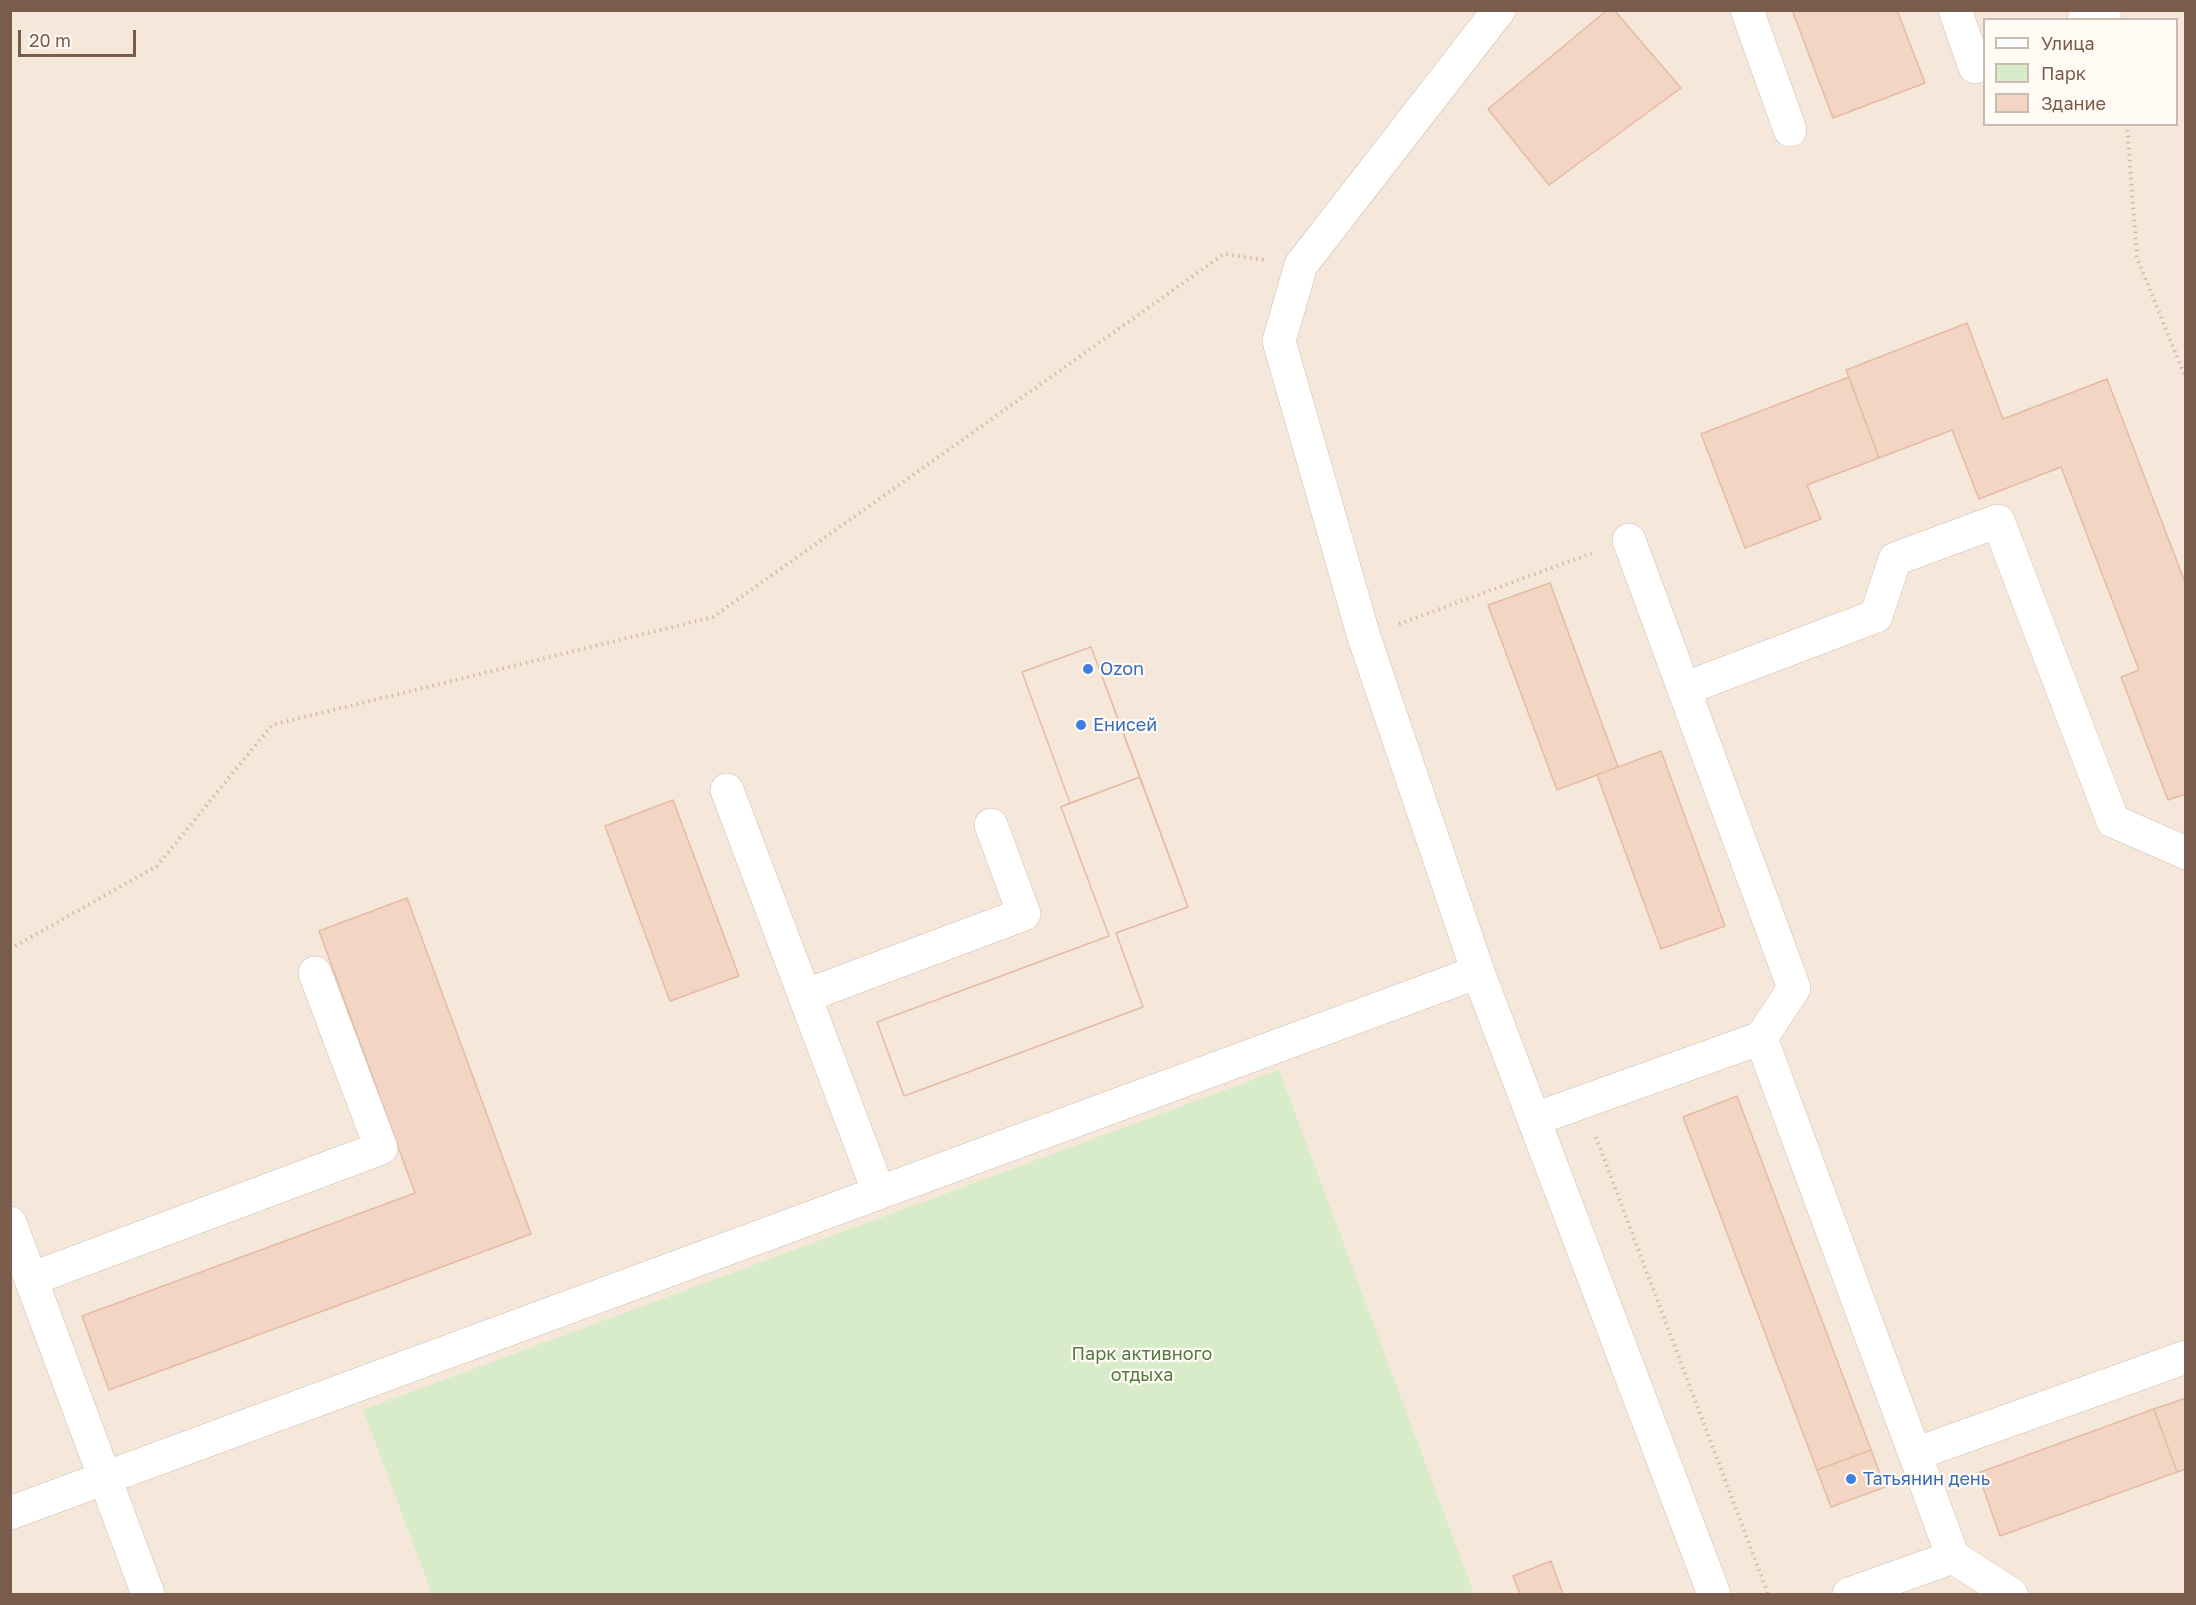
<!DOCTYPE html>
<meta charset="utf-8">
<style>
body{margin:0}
#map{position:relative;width:2196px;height:1605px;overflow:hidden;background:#fdf6ec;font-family:"Golos Text",sans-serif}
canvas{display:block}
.frame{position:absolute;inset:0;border:12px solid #7a5c4d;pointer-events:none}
.legend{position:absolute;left:1983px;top:18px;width:195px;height:108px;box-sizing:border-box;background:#fffaf3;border:2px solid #cabbb1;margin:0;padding:8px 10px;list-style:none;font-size:18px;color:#7a5c4d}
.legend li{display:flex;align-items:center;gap:12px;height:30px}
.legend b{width:30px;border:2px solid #cabbb1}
.scale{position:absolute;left:18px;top:30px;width:118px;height:27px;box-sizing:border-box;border:3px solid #7a5c4d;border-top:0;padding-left:8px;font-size:18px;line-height:21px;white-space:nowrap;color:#7a5c4d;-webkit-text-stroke:4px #fffaf3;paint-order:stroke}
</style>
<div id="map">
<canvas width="2196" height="1605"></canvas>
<div class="frame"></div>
<ul class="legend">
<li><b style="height:8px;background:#fff"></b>Улица</li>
<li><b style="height:16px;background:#d8ecc9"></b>Парк</li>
<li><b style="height:16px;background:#f3d5c3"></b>Здание</li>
</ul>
<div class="scale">20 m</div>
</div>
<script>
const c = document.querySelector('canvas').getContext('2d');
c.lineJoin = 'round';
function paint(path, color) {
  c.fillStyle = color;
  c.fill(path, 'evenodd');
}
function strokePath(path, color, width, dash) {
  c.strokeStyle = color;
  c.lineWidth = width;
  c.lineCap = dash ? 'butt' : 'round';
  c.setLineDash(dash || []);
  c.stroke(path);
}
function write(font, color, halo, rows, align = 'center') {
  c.font = font + ' "Golos Text",sans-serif';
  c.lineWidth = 4.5;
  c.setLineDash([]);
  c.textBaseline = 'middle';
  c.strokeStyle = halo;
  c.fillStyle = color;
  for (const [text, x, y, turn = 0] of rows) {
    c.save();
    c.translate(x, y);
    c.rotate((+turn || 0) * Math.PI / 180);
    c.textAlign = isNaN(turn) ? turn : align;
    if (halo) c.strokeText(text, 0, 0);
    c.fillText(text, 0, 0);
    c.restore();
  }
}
paint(new Path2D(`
 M11,11h2174v1583h-2174zM1984,20h192v104h-192z`), '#f5e8da');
paint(new Path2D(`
 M1279,1070l195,524h-1042l-69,-184z`), '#d8ecc9');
const building = new Path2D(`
 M1607,10h7l67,78 -132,97 -61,-76z
 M1792,10h105l28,73 -92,35z
 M1967,323l36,96 104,-40 79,206v209l-18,6 -47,-123 18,-7 -78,-203 -82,32 -27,-69 -73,28 -33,-88z
 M1849,377l30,81 -72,27 14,34 -76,29 -44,-114z
 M1550,583l68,184 -61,23 -69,-185z
 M1091,647l49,130 -70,26 -48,-131z
 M1091,647l97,260 -72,26 27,74 -239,89 -27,-74 232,-86 -48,-129 9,-4 -48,-131z
 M1661,751l64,175 -64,23 -64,-174z
 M1140,777l48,130 -72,26 27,74 -239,89 -27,-74 232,-86 -48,-129z
 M673,800l66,176 -69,25 -65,-175z
 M407,898l124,336 -422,156 -27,-74 333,-123 -96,-262z
 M1737,1096l134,354 -54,20 -134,-353z
 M2186,1398v71l-9,3 -23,-63z
 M2154,1409l23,63 -177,64 -22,-63z
 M1871,1450l14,37 -54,20 -14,-37z
 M1551,1561l12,33h-43l-7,-18z`);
paint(building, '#f3d5c3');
strokePath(building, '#e6bba3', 1.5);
const minor = new Path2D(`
 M1499,10l-198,255 -22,76 85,296 114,335 236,622
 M1747,10l43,120
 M1955,10l20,57 9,-4
 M2084,20l21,-10
 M1629,540l165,448 -33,50
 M1684,689l192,-73 19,-57 103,-38 115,300 73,32
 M727,790l152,403
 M805,996l219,-82 -33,-89
 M1535,1119l226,-81 192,519 58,37
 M10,1223l138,371
 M31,1279l350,-131 -66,-175
 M1915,1454l271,-97
 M10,1513l1468,-541
 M1849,1594l104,-37`);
strokePath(minor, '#d1beb0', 34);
strokePath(new Path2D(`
 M2127,124l10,134 49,121
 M1399,624l196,-72
 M10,949l147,-83 115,-141 441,-108 511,-363 41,6
 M1596,1137l172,457`), '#d9b8a5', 4, [1.5, 4.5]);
strokePath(minor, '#fff', 33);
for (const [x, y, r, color] of [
 [1088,669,6,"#3f7fe0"],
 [1081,725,6,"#3f7fe0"],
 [1851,1479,6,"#3f7fe0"]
]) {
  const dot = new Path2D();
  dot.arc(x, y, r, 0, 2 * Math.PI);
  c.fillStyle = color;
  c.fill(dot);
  strokePath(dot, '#fffaf3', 2);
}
write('18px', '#366cbe', '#fffaf3', [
 ["Ozon",1100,669],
 ["Енисей",1093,725],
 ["Татьянин день",1863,1479]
], 'left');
write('18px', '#537a41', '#fffaf3', [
 ["Парк активного",1142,1354],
 ["отдыха",1142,1375]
]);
</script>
